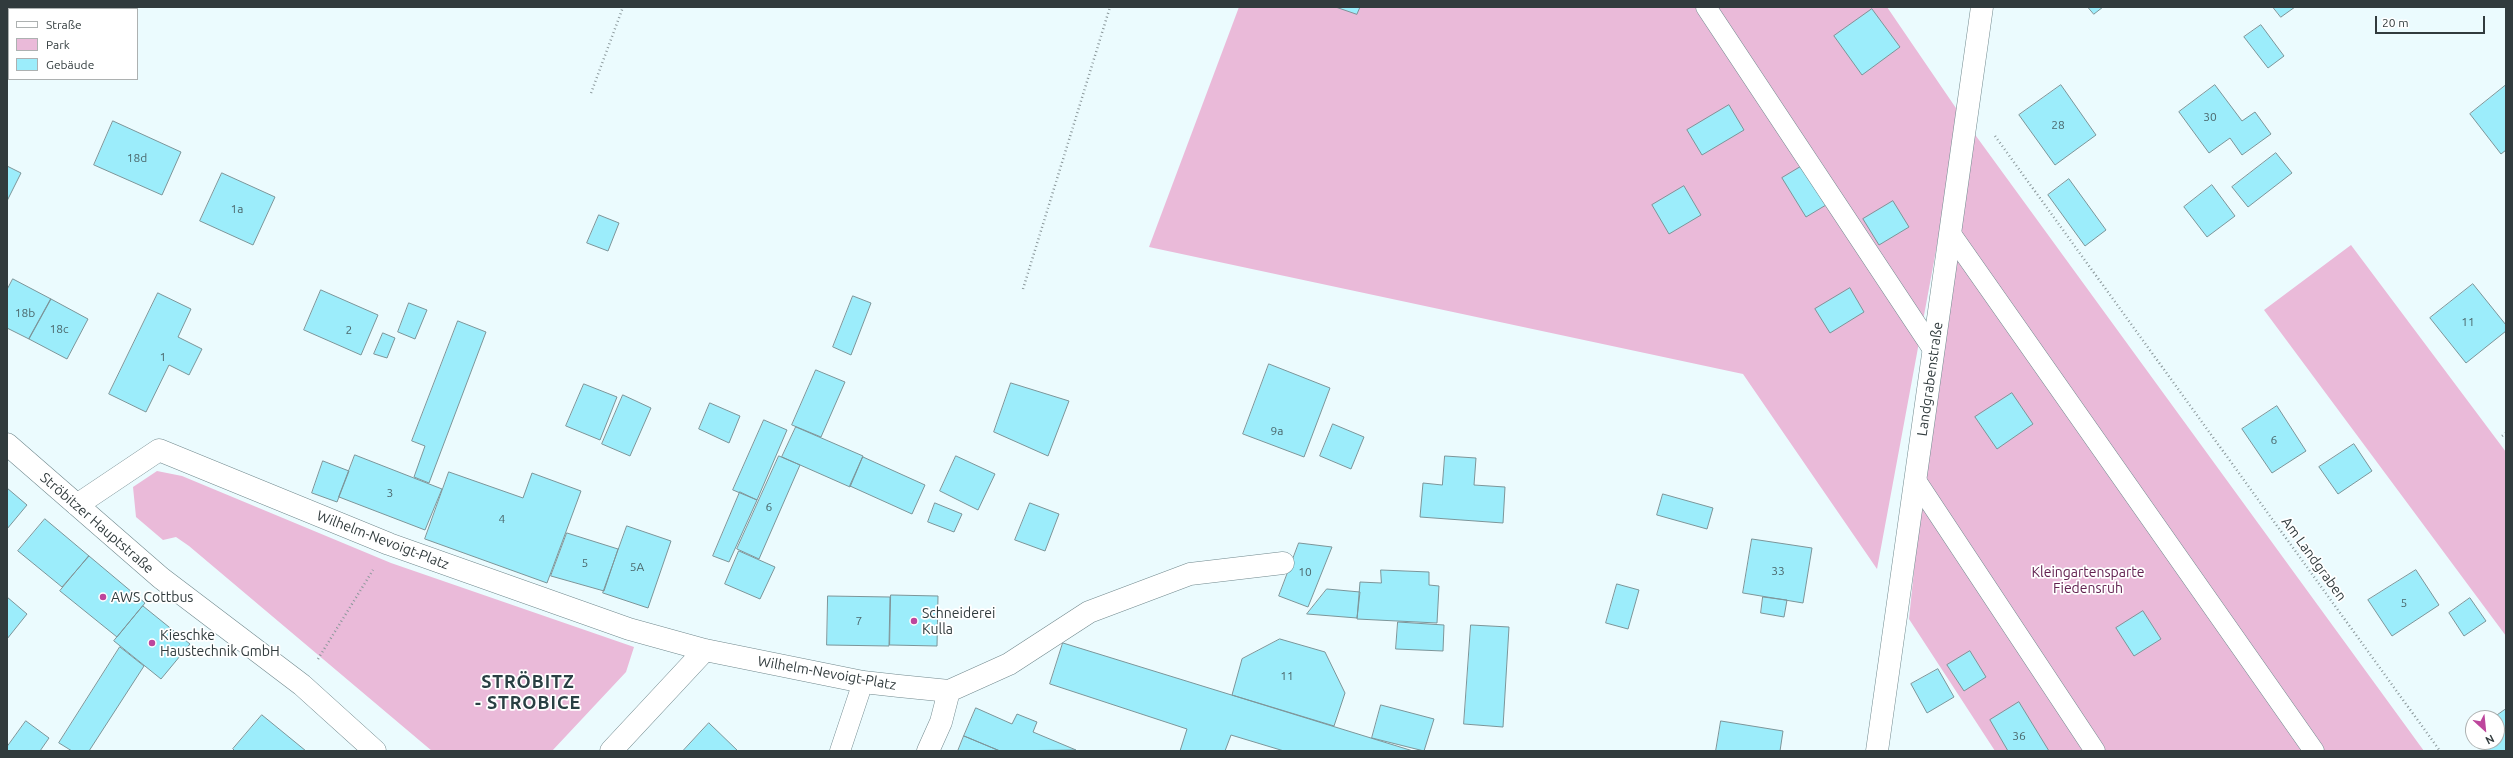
<!DOCTYPE html>
<meta charset="utf-8">
<style>
body{margin:0}
#map{position:relative;width:2513px;height:758px;overflow:hidden;background:#ebfbfe;font-family:Ubuntu,sans-serif}
canvas{display:block}
.frame{position:absolute;inset:0;border:8px solid #313b3d;pointer-events:none}
.legend{position:absolute;left:8px;top:8px;width:130px;height:72px;box-sizing:border-box;background:#fff;border:1px solid #adb1b1;margin:0;padding:5px 7px;list-style:none;font-size:12px;color:#313b3d}
.legend li{display:flex;align-items:center;gap:8px;height:20px}
.legend b{width:20px;border:1px solid #adb1b1}
.north{position:absolute;left:2465px;top:710px;width:40px;height:40px;box-sizing:border-box;background:#fff;border:1px solid #adb1b1;border-radius:50%;rotate:153deg;font-size:11px;font-weight:700;line-height:16px;text-align:center;color:#313b3d}
.north::after{content:'';display:block;margin:auto;width:14px;height:18px;background:#bd469c;clip-path:polygon(50% 0,100% 100%,50% 72%,0 100%)}
.scale{position:absolute;left:2375px;top:16px;width:110px;height:18px;box-sizing:border-box;border:2px solid #313b3d;border-top:0;padding-left:5px;font-size:12px;line-height:14px;white-space:nowrap;color:#313b3d;-webkit-text-stroke:3px #fff;paint-order:stroke}
</style>
<div id="map">
<canvas width="2513" height="758"></canvas>
<div class="frame"></div>
<ul class="legend">
<li><b style="height:5px;background:#fff"></b>Straße</li>
<li><b style="height:11px;background:#eabad9"></b>Park</li>
<li><b style="height:11px;background:#9cedfb"></b>Gebäude</li>
</ul>
<div class="north">N</div>
<div class="scale">20 m</div>
</div>
<script>
const c = document.querySelector('canvas').getContext('2d');
c.lineJoin = 'round';
function paint(path, color) {
  c.fillStyle = color;
  c.fill(path, 'evenodd');
}
function strokePath(path, color, width, dash) {
  c.strokeStyle = color;
  c.lineWidth = width;
  c.lineCap = dash ? 'butt' : 'round';
  c.setLineDash(dash || []);
  c.stroke(path);
}
function write(font, color, halo, rows, align = 'center') {
  c.font = font + ' Ubuntu,sans-serif';
  c.lineWidth = 3.5;
  c.setLineDash([]);
  c.textBaseline = 'middle';
  c.strokeStyle = halo;
  c.fillStyle = color;
  for (const [text, x, y, turn = 0] of rows) {
    c.save();
    c.translate(x, y);
    c.rotate((+turn || 0) * Math.PI / 180);
    c.textAlign = isNaN(turn) ? turn : align;
    if (halo) c.strokeText(text, 0, 0);
    c.fillText(text, 0, 0);
    c.restore();
  }
}
paint(new Path2D(`
 M1239,7h648l73,107 464,637h-429l-86,-132 51,-498 -83,448 -134,-195 -594,-127z
 M2351,245l155,207v184l-242,-326z
 M157,471l25,5 209,87 243,84 -8,25 -74,79h-120l-243,-205 -13,-9 -13,3 -27,-23 -3,-30z`), '#eabad9');
const building = new Path2D(`
 M1336,7h24l-3,7z
 M2088,7h15l-9,7z
 M2273,7h22l-14,10z
 M1872,9l28,38 -38,28 -28,-39z
 M2261,25l23,31 -16,12 -24,-31z
 M2061,85l35,50 -41,30 -36,-50z
 M2215,85l27,36 13,-9 16,22 -29,21 -12,-17 -21,15 -30,-41z
 M2506,85v65l-5,4 -31,-40z
 M1729,105l15,25 -42,25 -15,-25z
 M113,121l68,31 -19,43 -68,-30z
 M2276,153l16,20 -44,34 -16,-20z
 M7,166l14,7 -14,28z
 M1802,166l24,39 -20,12 -24,-39z
 M222,173l53,24 -22,48 -53,-24z
 M2069,179l37,51 -21,16 -37,-51z
 M2212,185l23,31 -28,21 -23,-30z
 M1684,186l17,29 -32,19 -17,-29z
 M1893,201l16,26 -30,18 -16,-26z
 M599,215l20,8 -11,28 -21,-8z
 M13,279l38,20 -22,40 -22,-11v-38z
 M2473,284l33,41v6l-40,32 -36,-45z
 M1850,288l14,24 -34,21 -15,-24z
 M321,290l57,25 -17,40 -57,-25z
 M158,293l33,16 -13,28 24,12 -13,26 -20,-10 -23,47 -37,-18z
 M853,296l18,7 -20,52 -18,-8z
 M51,299l37,20 -21,40 -38,-20z
 M409,303l18,7 -12,29 -17,-7z
 M458,321l28,11 -57,151 -15,-6 11,-31 -13,-5z
 M383,333l12,5 -8,20 -13,-4z
 M1269,364l61,24 -26,69 -61,-23z
 M816,370l29,12 -24,55 -29,-12z
 M1011,383l58,18 -21,55 -54,-24z
 M584,384l33,13 -17,43 -34,-14z
 M2012,393l21,31 -36,25 -22,-32z
 M623,395l28,13 -21,48 -28,-12z
 M710,403l30,13 -11,27 -30,-14z
 M2277,406l29,45 -34,22 -30,-44z
 M764,420l23,10 -30,70 -24,-10z
 M1333,424l31,13 -13,32 -31,-13z
 M796,427l67,29 -13,31 -68,-30z
 M2354,444l18,27 -34,23 -19,-27z
 M355,455l87,34 -17,41 -86,-33z
 M779,456l21,9 -41,94 -22,-10z
 M956,456l39,18 -17,36 -38,-19z
 M1445,456l31,2 -2,27 31,2 -2,36 -83,-6 3,-34 19,2z
 M863,457l62,28 -13,29 -62,-28z
 M323,461l26,10 -12,31 -25,-9z
 M449,472l74,26 9,-25 49,18 -34,92 -122,-44z
 M7,488l20,17 -20,24z
 M740,492l17,8 -28,62 -16,-6z
 M1663,494l50,14 -6,21 -50,-14z
 M935,503l27,11 -8,18 -26,-10z
 M1030,503l29,11 -14,37 -30,-11z
 M45,519l44,37 -27,31 -44,-36z
 M627,526l44,15 -23,67 -45,-15z
 M567,533l51,16 -14,42 -53,-15z
 M1752,539l60,9 -9,55 -60,-10z
 M1299,543l33,4 -24,60 -29,-11z
 M739,551l36,16 -15,32 -35,-15z
 M89,556l56,47 -28,34 -57,-46z
 M1381,570l48,2v13l10,1 -2,37 -80,-4 3,-37 21,1z
 M2416,570l23,35 -47,31 -24,-36z
 M1617,584l22,6 -11,39 -22,-6z
 M1327,589l33,3 -3,26 -50,-4z
 M891,595l47,1 -1,50 -47,-1z
 M828,596l62,1 -1,49 -62,-1z
 M7,597l20,17 -20,25z
 M1763,597l24,3 -3,17 -23,-4z
 M2470,598l16,23 -22,15 -15,-23z
 M143,606l47,38 -29,35 -47,-38z
 M2143,611l18,28 -27,17 -18,-28z
 M1398,622l46,3 -1,26 -47,-2z
 M1471,625l38,2 -6,100 -39,-3z
 M1280,639l45,13 20,41 -11,33 -102,-31 10,-36z
 M1063,643l350,108h-129l-53,-16 -6,16h-45l7,-22 -137,-45z
 M120,647l24,19 -55,85h-17l-13,-8z
 M1970,651l16,26 -22,14 -17,-26z
 M1938,669l16,28 -27,16 -16,-29z
 M2019,702l30,49h-41l-18,-31z
 M1381,705l53,14 -10,32 -52,-13z
 M976,708l36,16 5,-10 20,8 -4,10 43,18 -76,1 -36,-15z
 M2506,709v42h-20l-6,-9h17v-24h-4z
 M262,715l44,36h-71l-2,-2z
 M26,721l23,17 -9,13h-33v-4z
 M1721,721l62,10 -3,20h-64z
 M709,723l29,28h-55z
 M964,736l36,15h-42z`);
paint(building, '#9cedfb');
strokePath(building, '#7c9599', 1);
const lane = new Path2D(`
 M1706,7l228,344
 M1951,234l363,517
 M1915,479l180,272
 M840,751l23,-69`);
const street = new Path2D(`
 M7,444l154,134 141,107 73,66
 M77,505l82,-55 230,94 240,85 76,21 158,32 36,4 50,5 60,-27 80,-52 101,-38 93,-11
 M611,751l94,-101
 M928,751l13,-29 8,-31
 M1877,751l105,-744`);
strokePath(lane, '#70888d', 21);
strokePath(street, '#70888d', 23);
strokePath(new Path2D(`
 M591,93l32,-86
 M1995,136l445,615
 M1023,289l87,-282
 M2502,436l4,-3
 M318,659l55,-89`), '#8a979a', 2.5, [1, 3]);
strokePath(lane, '#fff', 20);
strokePath(street, '#fff', 22);
for (const [x, y, r, color] of [
 [103,597,4,"#bd469c"],
 [914,621,4,"#bd469c"],
 [152,643,4,"#bd469c"]
]) {
  const dot = new Path2D();
  dot.arc(x, y, r, 0, 2 * Math.PI);
  c.fillStyle = color;
  c.fill(dot);
  strokePath(dot, '#fff', 1.5);
}
write('12px', '#4c686c', null, [
 ["30",2210,117],
 ["28",2058,125],
 ["18d",137,158],
 ["1a",237,209],
 ["18b",25,313],
 ["11",2468,322],
 ["18c",59,329],
 ["2",349,330],
 ["1",163,357],
 ["9a",1277,431],
 ["6",2274,440],
 ["3",390,493],
 ["6",769,507],
 ["4",502,519],
 ["5",585,563],
 ["5A",637,567],
 ["33",1778,571],
 ["10",1305,572],
 ["5",2404,603],
 ["7",859,621],
 ["11",1287,676],
 ["36",2019,736]
]);
write('14px', '#313b3d', '#fff', [
 ["Landgrabenstraße",1930,379,-82],
 ["Ströbitzer Hauptstraße",97,523,41],
 ["Wilhelm-Nevoigt-Platz",383,540,21],
 ["Am Landgraben",2314,559,54],
 ["Wilhelm-Nevoigt-Platz",827,673,10]
]);
write('14px', '#622150', '#fff', [
 ["Kleingartensparte",2088,572],
 ["Fiedensruh",2088,588]
]);
write('14px', '#313b3d', '#fff', [
 ["AWS Cottbus",111,597],
 ["Schneiderei",922,613],
 ["Kulla",922,629],
 ["Kieschke",160,635],
 ["Haustechnik GmbH",160,651]
], 'left');
c.letterSpacing = '1px';
write('bold 18px', '#293f43', '#fff', [
 ["STRÖBITZ",528,682],
 ["- STROBICE",528,703]
]);
c.letterSpacing = '0px';
</script>
